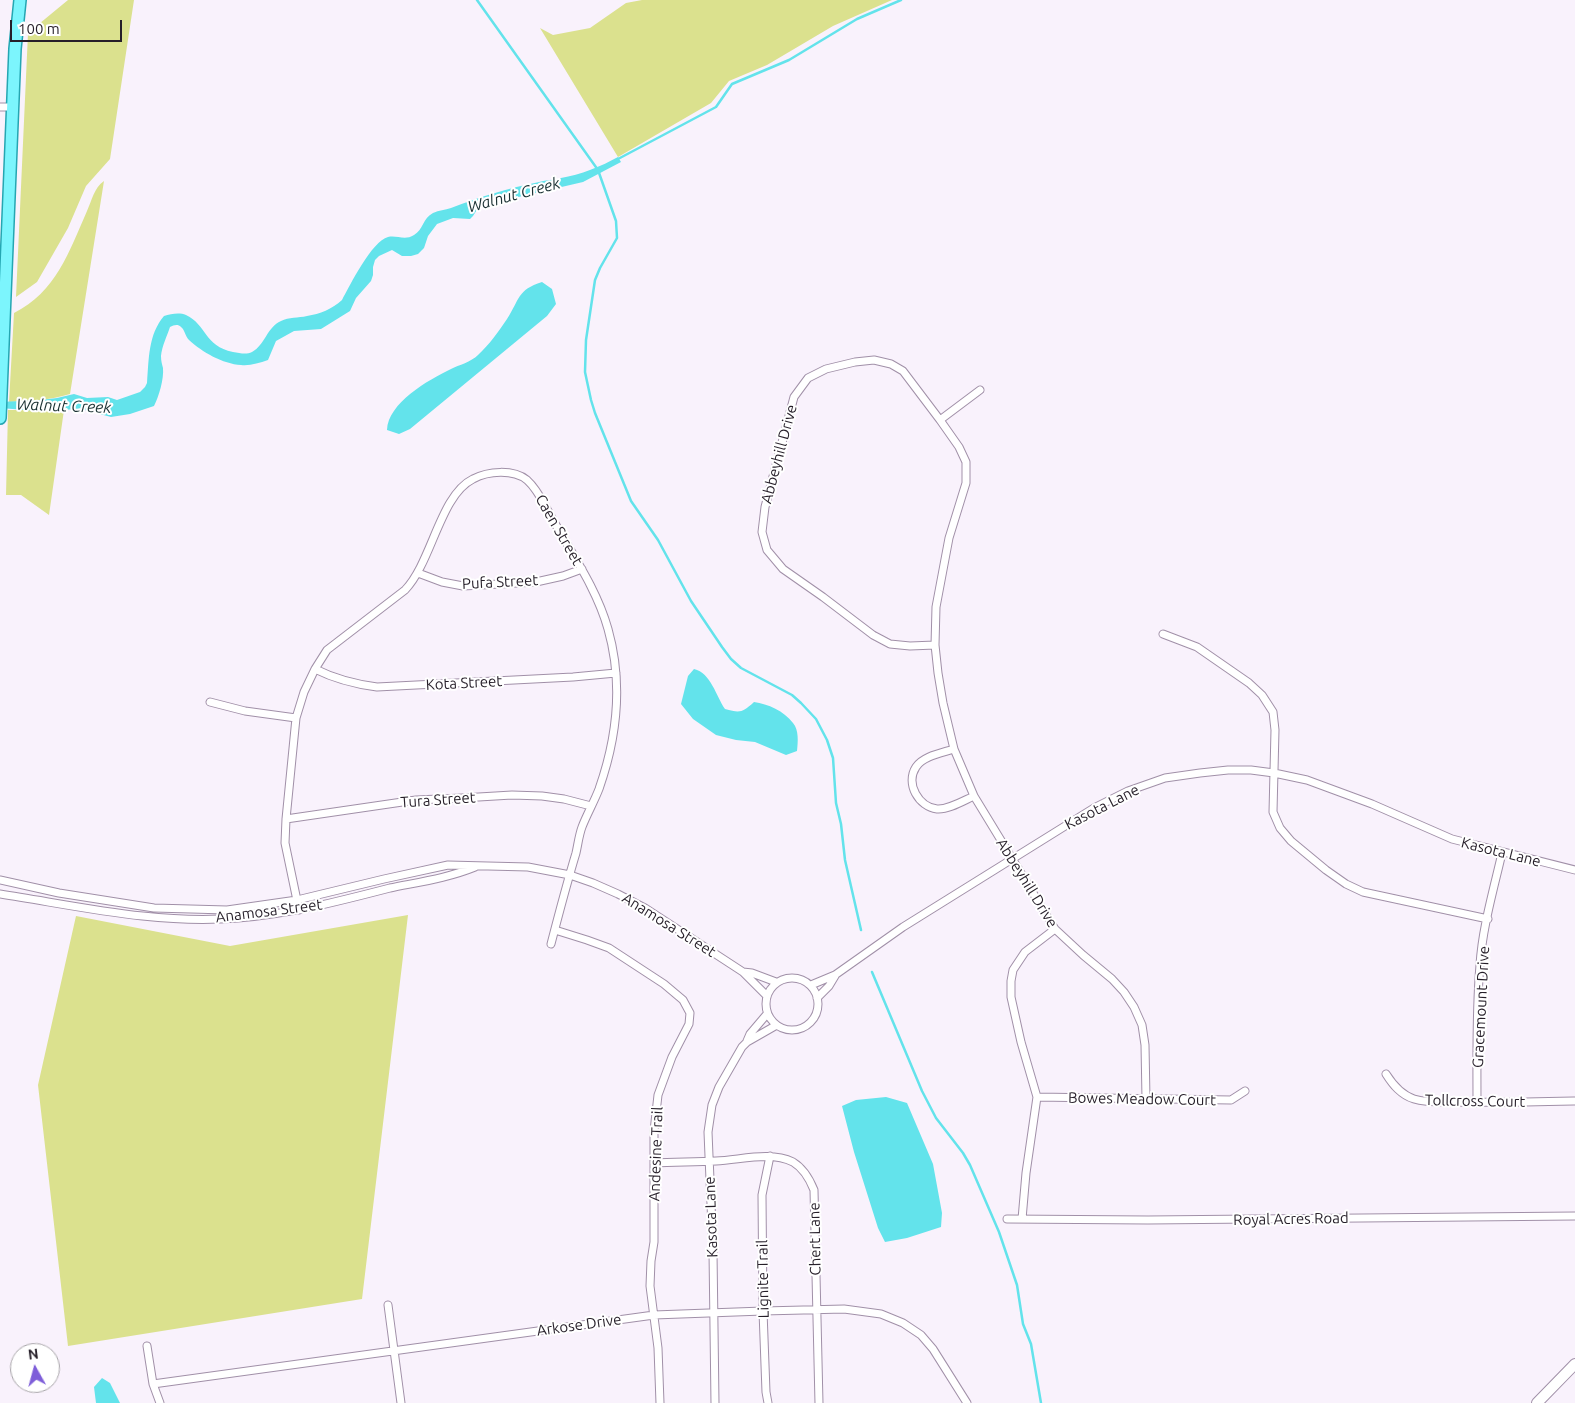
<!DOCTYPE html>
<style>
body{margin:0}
#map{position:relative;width:1575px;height:1403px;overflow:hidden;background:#f9f2fc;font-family:Ubuntu,sans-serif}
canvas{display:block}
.north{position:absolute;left:10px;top:1343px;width:50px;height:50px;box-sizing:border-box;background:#fff;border:1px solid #a8a5a9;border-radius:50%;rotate:353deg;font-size:14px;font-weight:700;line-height:20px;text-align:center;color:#261f29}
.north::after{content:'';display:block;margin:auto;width:18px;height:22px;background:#7e5ed9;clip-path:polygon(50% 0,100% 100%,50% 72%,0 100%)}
.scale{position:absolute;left:10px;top:20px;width:112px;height:22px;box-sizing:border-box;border:2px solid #261f29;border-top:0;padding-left:6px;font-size:15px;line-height:18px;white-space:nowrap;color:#261f29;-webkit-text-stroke:4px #fff;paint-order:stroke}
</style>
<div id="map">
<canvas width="1575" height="1403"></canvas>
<div class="north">N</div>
<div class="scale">100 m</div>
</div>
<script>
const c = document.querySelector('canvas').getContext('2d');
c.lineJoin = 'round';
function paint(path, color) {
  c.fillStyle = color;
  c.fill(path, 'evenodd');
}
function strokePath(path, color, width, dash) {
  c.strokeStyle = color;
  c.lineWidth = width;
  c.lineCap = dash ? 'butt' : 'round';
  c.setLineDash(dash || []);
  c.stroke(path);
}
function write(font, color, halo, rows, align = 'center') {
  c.font = font + ' Ubuntu,sans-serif';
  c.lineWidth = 4;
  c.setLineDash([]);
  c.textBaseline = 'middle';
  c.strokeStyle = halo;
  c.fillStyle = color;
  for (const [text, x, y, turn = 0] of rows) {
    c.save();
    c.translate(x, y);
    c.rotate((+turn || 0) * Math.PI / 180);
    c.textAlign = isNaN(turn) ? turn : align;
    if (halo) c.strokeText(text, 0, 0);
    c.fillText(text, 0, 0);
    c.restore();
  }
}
paint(new Path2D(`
 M68,0h66l-24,159 -24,27 -18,42 -31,54 -21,15 12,-264z
 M642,0h250l-59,26 -66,39 -38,16 -18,22 -93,54 -78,-129 13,7 37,-7 36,-25z
 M104,181l-34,213c-20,6 -40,7 -61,8l5,-89c42,-21 55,-61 73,-102 5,-11 7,-23 17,-30z
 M8,410h56l-15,105 -28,-20h-15z
 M408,915l-46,384 -294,47 -30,-261 38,-169 154,30z`), '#dbe18e');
paint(new Path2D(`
 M618,157l3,5 -38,20 -86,20 -17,3 -7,11 -3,3 -17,-1 -16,6 -9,12 -4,12 -6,6 -7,2h-9l-10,-6 -13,6 -4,4 -2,7v8l-2,6 -15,17 -6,13 -29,18 -27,2 -18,10 -8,19c-9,3 -18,6 -27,5 -18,-1 -39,-13 -52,-25 -4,-4 -4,-10 -8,-13 -3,-3 -7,-2 -11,0 -3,9 -8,19 -9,29 0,5 1,8 2,12 1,11 -4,28 -9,38l-24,8 -19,3 -30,-8 -43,2 -38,-3v-6l41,-2 16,-2 17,-4 13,4 21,-1 9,3 23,-8 5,-5 2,-4c2,-24 1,-48 17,-67 7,-2 15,-4 22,-1 21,10 18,31 47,37 7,1 13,3 19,0 13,-7 15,-25 29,-31 8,-4 17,-3 26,-5 13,-2 25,-7 35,-16 8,-15 30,-59 46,-63 9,-2 17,4 26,-2 9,-5 9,-17 19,-22 6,-3 12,-3 18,-5 28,-11 58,-20 88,-26 7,-2 15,-2 22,-4 19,-3 41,-12 57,-21z
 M542,282l10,7 4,15 -9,12 -137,113 -11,5 -12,-4c1,-27 41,-50 64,-61 8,-4 20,-7 27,-14 11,-10 21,-24 29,-36 13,-20 10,-29 35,-37z
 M694,669c17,4 22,27 31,40 15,4 17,4 29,-7 14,2 30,9 39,21 6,7 5,19 4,28l-11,4 -31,-13 -19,-2 -20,-5 -23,-16 -12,-15 7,-28z
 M886,1097l21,6 26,61 9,49 -1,14 -34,11 -22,4 -7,-14 -24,-76 -12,-46 14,-6z
 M102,1378l8,5 10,20h-24l-2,-16z`), '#63e3eb');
strokePath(new Path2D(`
 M477,0l121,170 18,51 1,17 -17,30 -5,12 -9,60 -1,32 6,28 4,13 36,88 27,39 33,61 31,46 9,12 10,9 51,27 9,8 15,16 11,21 6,18 3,45 5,21 4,36 16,70
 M618,159l98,-52 16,-23 57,-24 68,-41 44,-19
 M872,972l50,119 14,27 27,35 7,12 29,67 18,53 6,39 8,20 10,59`), '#63e3eb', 2.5);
const street = new Path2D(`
 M0,107h13
 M940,420l40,-30
 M418,573l24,9 21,4 73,-4 27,-6 19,-7
 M1163,634l34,13 52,36 13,12 11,17 2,18 -2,82 7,16 11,13 35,29 20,14 17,8 125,27
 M935,645l-25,1 -20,-2 -17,-9 -50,-38 -40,-28 -16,-19 -5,-18 3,-25 29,-110 14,-19 18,-9 29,-7 19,-2 17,4 12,7 37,49 19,27 7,15v21l-17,55 -13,69 -1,38 3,28 5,30 11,46 20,47 81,133 28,26 29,24 12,13 10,15 8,18 3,20 1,54
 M315,669c20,10 39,15 62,18l196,-10 43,-4
 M210,702l35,9 51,7
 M954,749c-12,4 -31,7 -38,18 -11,17 3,40 21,42 11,1 26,-8 37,-13
 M286,819l130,-19 46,-2 50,-3 30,1 22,3 27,7
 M0,880l59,13 95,15 73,2 70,-10 87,-21 64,-14 80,2 42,8 23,8 25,11 27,14 98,64 24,24
 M0,894c78,12 158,31 238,24 52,-4 102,-17 152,-30 29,-6 58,-10 85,-21
 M299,910l-14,-67 1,-24 10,-101 8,-26 11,-23 12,-19 78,-60c27,-28 35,-95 68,-111 15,-8 40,-10 54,1 10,9 15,20 21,31 21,39 48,75 60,118 15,53 9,109 -9,160 -5,13 -12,25 -17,38 -3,8 -4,17 -6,26 -9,30 -17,60 -25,91
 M555,930l32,10 22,8 55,36 19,16 7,13 -1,11 -17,33 -14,38 -4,36v111l-3,19 -1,25 8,62 2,55
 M743,972l9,1 24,9
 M766 1004a26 26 0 1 1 52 0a26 26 0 1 1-52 0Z
 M811,985l24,-10 68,-48 191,-119 34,-17 37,-13 35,-5 28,-3h23l23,3 33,7 65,24 80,35 123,31
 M817,998l12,-12 6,-10
 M747,1041l3,-7 17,-20
 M1386,1074c7,11 15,21 28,25 13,4 28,3 42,3 40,1 79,0 119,-1
 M1037,1097l194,3 14,-9
 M1477,1103c0,-46 -1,-92 3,-138 2,-36 14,-77 22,-112
 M654,1163c20,-1 41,-1 62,-2 25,-1 54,-10 77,1 10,6 17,18 21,28l5,213
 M1007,1219l141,1 427,-4
 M1022,1219l4,-46 11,-76 -16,-55 -10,-45v-16l2,-11 12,-18 30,-23
 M388,1305l13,98
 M147,1346l6,38 7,19
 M153,1384l501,-69 109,-4 81,-2 37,5 22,9 18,12 12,14 34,54
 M715,1403l-2,-151 -5,-120 4,-27 7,-18 23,-40 5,-5 28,-16
 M768,1403l-2,-11 -3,-81 -1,-116 8,-39`);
const secondary = new Path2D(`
 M1537,1403l38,-39`);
const primary = new Path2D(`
 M0,418l15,-369 5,-49`);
strokePath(street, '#a190a8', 9);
strokePath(secondary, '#a190a8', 12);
strokePath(primary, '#25a6b2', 14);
strokePath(street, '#fff', 7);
strokePath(secondary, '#fff', 10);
strokePath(primary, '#7cf5fd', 11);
write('15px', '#261f29', '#fff', [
 ["Abbeyhill Drive",779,454,-75],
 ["Caen Street",559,530,60],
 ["Pufa Street",500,582,-3],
 ["Kota Street",464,683,-3],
 ["Tura Street",438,800,-4],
 ["Kasota Lane",1102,807,-27],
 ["Kasota Lane",1501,852,14],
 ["Abbeyhill Drive",1027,883,58],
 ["Anamosa Street",269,911,-7],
 ["Anamosa Street",669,925,32],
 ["Gracemount Drive",1481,1007,-87],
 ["Bowes Meadow Court",1142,1099,1],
 ["Tollcross Court",1475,1101,1],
 ["Andesine Trail",656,1154,-88],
 ["Kasota Lane",711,1217,-92],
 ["Royal Acres Road",1291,1219,-1],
 ["Chert Lane",815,1239,-91],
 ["Lignite Trail",763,1279,-91],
 ["Arkose Drive",579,1325,-8]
]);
write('italic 16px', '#1c3234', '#fff', [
 ["Walnut Creek",514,195,-15],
 ["Walnut Creek",64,406,2]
]);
</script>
